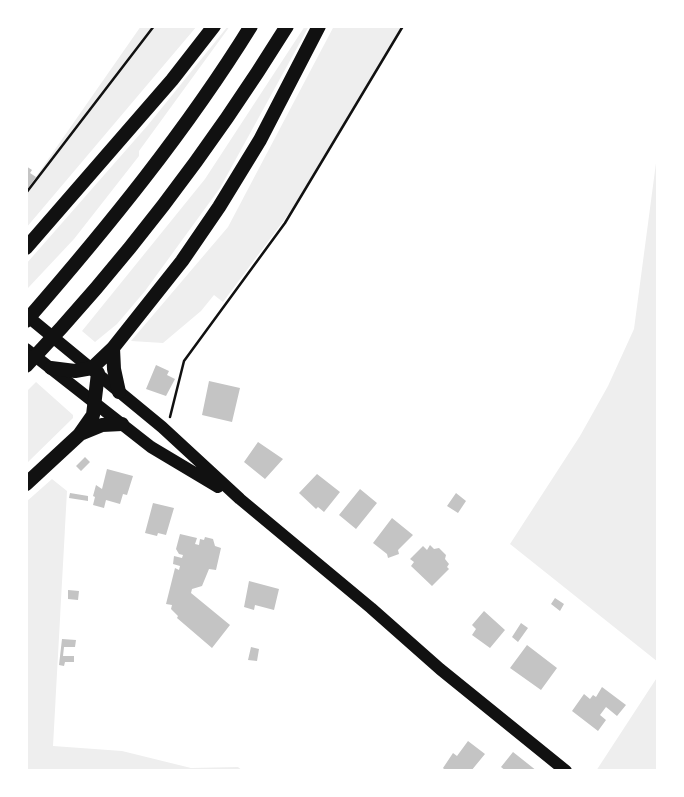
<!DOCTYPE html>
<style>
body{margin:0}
#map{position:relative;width:684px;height:797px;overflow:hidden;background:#fff;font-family:"PT Sans",sans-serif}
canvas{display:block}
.frame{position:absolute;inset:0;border:28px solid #fff;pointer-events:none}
</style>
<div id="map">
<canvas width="684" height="797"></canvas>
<div class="frame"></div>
</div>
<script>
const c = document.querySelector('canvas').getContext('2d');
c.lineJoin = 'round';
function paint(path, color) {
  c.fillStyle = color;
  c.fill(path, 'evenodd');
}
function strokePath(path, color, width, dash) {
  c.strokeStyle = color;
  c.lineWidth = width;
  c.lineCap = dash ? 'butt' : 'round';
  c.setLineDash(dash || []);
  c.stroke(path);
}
paint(new Path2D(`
 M141,26h56l-171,202v-37z
 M228,26h2l-91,125v5l-65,83 -46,49 -2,-24 122,-139z
 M305,26h4l-89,162 -75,103 -28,33 -22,18 -13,-11 123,-152z
 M334,26h68l-109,182 -70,94 -9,-7 -13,16 -38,32 -32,-2 97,-114z
 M658,148v514l-148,-118 70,-108 28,-50 26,-57z
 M36,382l37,33v3l-47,46v-72z
 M52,479l15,12 -14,255 69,5 69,17 47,-1 5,4h-217v-269z
 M658,676v95h-62z`), '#eee');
paint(new Path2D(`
 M26,166l6,4 -2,3 6,4 -10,14z
 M156,365l13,6 -2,4 8,4 -9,17 -20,-7z
 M209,381l31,7 -8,34 -30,-7z
 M258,442l25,17 -18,20 -21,-17z
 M85,457l5,5 -9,9 -5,-5z
 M107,469l26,7 -6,19 -4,-1 -3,10 -14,-4 -2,8 -11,-3 2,-8 -2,-1 3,-11 6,4z
 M317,474l23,18 -16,20 -6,-5 -2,2 -17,-16z
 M360,489l17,14 -21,26 -17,-14z
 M70,493l18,3v5l-19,-3z
 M456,493l10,8 -8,12 -11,-7z
 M153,503l21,5 -8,27 -8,-2 -1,3 -12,-3z
 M392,518l21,17 -15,15 1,4 -11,4 -1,-4 -14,-11z
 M180,534l17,4 -2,6 4,1 1,-6 4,1 1,-3 8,2 2,7 6,2 -5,22 -7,-1 -7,17 -10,3 -1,4 39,32 -18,23 -35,-30 1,-2 -7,-7 1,-4 -6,-1 9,-36 4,2 1,-4 -7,-2 1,-8 8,2 1,-3 -4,-1 -3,-5z
 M430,545l4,4 5,-1 7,7 -1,4 4,5 -2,3 2,2 -17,17 -21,-20 3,-4 -4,-3 13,-13 4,4z
 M249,581l30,8 -5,21 -19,-5 -1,5 -10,-3z
 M68,590l11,1 -1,9 -10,-1z
 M555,598l9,6 -4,7 -9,-7z
 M484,611l21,19 -15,18 -18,-13 4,-6 -4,-4z
 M521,623l7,5 -10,14 -6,-5z
 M62,639l14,1 -1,7h-11l-1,9h11v6h-9l-1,4 -5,-1z
 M527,645l30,23 -16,22 -31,-22z
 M251,647l8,2 -2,12 -9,-1z
 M602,687l24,18 -9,11 -11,-9 -6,8 6,5 -8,11 -26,-20 12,-17 6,5 3,-4 3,2z
 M468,741l17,13 -14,17h-25l-3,-3 10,-15 4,3z
 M513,752l24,19h-31l-5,-4z`), '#c4c4c4');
strokePath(new Path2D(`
 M26,193l128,-167
 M170,417l14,-56 101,-138 118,-197`), '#111', 2.5);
strokePath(new Path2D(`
 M26,315l136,112 78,72 131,109 69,61 126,102
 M26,349l125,98 67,40`), '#111', 12);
strokePath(new Path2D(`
 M26,248l146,-168 42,-54
 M26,321c81,-93 160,-190 225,-295
 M113,348l1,21 5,23
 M26,366c98,-103 186,-219 261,-340
 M51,368l24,3 17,-3 21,-20 69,-87 37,-54 41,-67 59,-114
 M80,434l22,-9 20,-1
 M26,484l53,-49 14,-20 5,-42`), '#111', 14);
</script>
